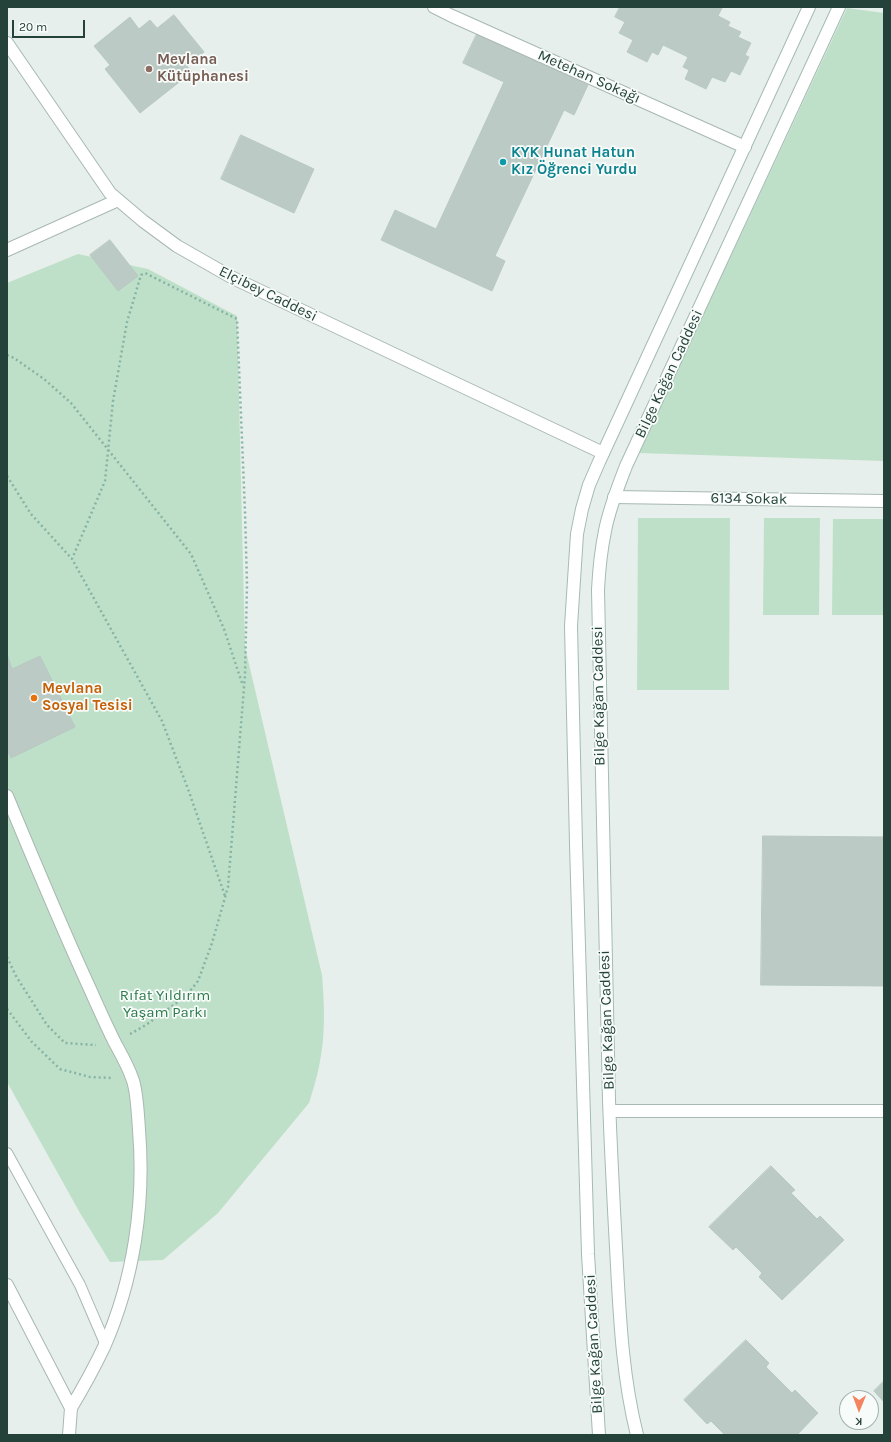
<!DOCTYPE html>
<meta charset="utf-8">
<style>
body{margin:0}
#map{position:relative;width:891px;height:1442px;overflow:hidden;background:#e6efeb;font-family:Karla,sans-serif}
canvas{display:block}
.frame{position:absolute;inset:0;border:8px solid #24423a;pointer-events:none}
.north{position:absolute;left:839px;top:1390px;width:40px;height:40px;box-sizing:border-box;background:#f7fbf9;border:1px solid #a3b1ad;border-radius:50%;rotate:181deg;font-size:11px;font-weight:700;line-height:16px;text-align:center;color:#24423a}
.north::after{content:'';display:block;margin:auto;width:14px;height:18px;background:#f4845f;clip-path:polygon(50% 0,100% 100%,50% 72%,0 100%)}
.scale{position:absolute;left:12px;top:20px;width:73px;height:18px;box-sizing:border-box;border:2px solid #24423a;border-top:0;padding-left:5px;font-size:12px;line-height:14px;white-space:nowrap;color:#24423a;-webkit-text-stroke:3px #f7fbf9;paint-order:stroke}
</style>
<div id="map">
<canvas width="891" height="1442"></canvas>
<div class="frame"></div>
<div class="north">K</div>
<div class="scale">20 m</div>
</div>
<script>
const c = document.querySelector('canvas').getContext('2d');
c.lineJoin = 'round';
function paint(path, color) {
  c.fillStyle = color;
  c.fill(path, 'evenodd');
}
function strokePath(path, color, width, dash) {
  c.strokeStyle = color;
  c.lineWidth = width;
  c.lineCap = dash ? 'butt' : 'round';
  c.setLineDash(dash || []);
  c.stroke(path);
}
function write(font, color, halo, rows, align = 'center') {
  c.font = font + ' Karla,sans-serif';
  c.lineWidth = 3.5;
  c.setLineDash([]);
  c.textBaseline = 'middle';
  c.strokeStyle = halo;
  c.fillStyle = color;
  for (const [text, x, y, turn = 0] of rows) {
    c.save();
    c.translate(x, y);
    c.rotate((+turn || 0) * Math.PI / 180);
    c.textAlign = isNaN(turn) ? turn : align;
    if (halo) c.strokeText(text, 0, 0);
    c.fillText(text, 0, 0);
    c.restore();
  }
}
paint(new Path2D(`
 M847,8l37,5v448l-245,-8z
 M78,254l70,15 89,47 8,331 77,328c4,49 3,81 -13,128l-91,110 -55,47 -53,2 -30,-49 -73,-131v-799z
 M638,518h92l-1,172h-92z
 M764,518h56l-1,97h-56z
 M833,519h51v96h-52z`), '#bfe0c8');
const building = new Path2D(`
 M620,7l102,1 -4,8 12,6 -2,4 13,6 -3,5 13,6 -6,12 4,2 -9,18 -9,-4 -6,11 -13,-5 -6,12 -21,-10 4,-9 -6,-3 5,-10 -25,-12 -5,10 -6,-3 -5,10 -20,-10 6,-12 -14,-7 6,-11 -10,-5z
 M174,15l30,37 -17,14 5,6 -52,41 -35,-44 5,-4 -16,-19 36,-29 9,12 11,-9 7,8z
 M477,34l111,51 -14,30 -10,-5 -69,146 10,5 -13,30 -111,-51 14,-30 41,19 68,-147 -41,-19z
 M241,135l73,34 -20,44 -73,-34z
 M110,240l28,36 -20,15 -28,-36z
 M7,654l5,15 28,-13 35,71 -64,31 -4,-8z
 M763,836l121,1v149l-123,-1z
 M771,1166l24,24 -4,3 26,26 3,-3 24,24 -62,60 -23,-23 3,-4 -26,-26 -3,3 -24,-23z
 M746,1340l23,23 -3,4 26,26 3,-3 23,23 -21,22h-72l-14,-14 -4,3 -23,-24z
 M884,1381v21l-10,-11z`);
paint(building, '#bbcac4');
strokePath(building, '#b8c9c2', 1);
const lane = new Path2D(`
 M7,1153l73,132 25,58`);
const street = new Path2D(`
 M434,7l18,9 293,131
 M7,43l103,150 33,28 34,25 56,32 370,175
 M7,250l111,-50
 M614,497l270,4
 M7,796c27,65 54,130 83,193 8,18 16,36 25,54 6,11 13,23 17,35 5,11 6,38 7,52 6,73 -5,149 -35,217 -10,21 -21,41 -33,61
 M610,1111h274
 M7,1285l64,123 -2,27`);
const secondary = new Path2D(`
 M599,1435l-11,-181 -12,-410 -5,-218 6,-92 5,-25 7,-24 10,-23 210,-455
 M637,1435c-14,-56 -17,-112 -20,-169 -3,-55 -6,-110 -8,-166 -5,-170 -8,-340 -11,-510 1,-20 3,-40 7,-59 4,-22 13,-44 21,-65l213,-459`);
strokePath(lane, '#a8b8b2', 12);
strokePath(street, '#a8b8b2', 14);
strokePath(secondary, '#a4bbb3', 14);
strokePath(new Path2D(`
 M7,355l7,3 30,21 27,24 120,151 33,75 19,57
 M7,476l24,38 41,45
 M7,957l9,19 31,49 18,18 31,2
 M7,1009l25,33 28,27 30,8 23,1
 M130,1034l16,-9 40,-29 12,-15 14,-38 16,-56 17,-212 2,-91 -2,-72 -8,-193 -92,-46 -4,2 -14,47 -14,79 -8,80 -33,78 90,162 26,68 37,107`), '#86b3a5', 2.5, [2, 3]);
strokePath(lane, '#fff', 10);
strokePath(street, '#fff', 12);
strokePath(secondary, '#fff', 12);
for (const [x, y, r, color] of [
 [149,69,4,"#8d6e63"],
 [503,162,4,"#0f9aa8"],
 [34,698,4,"#e8710a"]
]) {
  const dot = new Path2D();
  dot.arc(x, y, r, 0, 2 * Math.PI);
  c.fillStyle = color;
  c.fill(dot);
  strokePath(dot, '#f7fbf9', 1.5);
}
write('bold 15px', '#785e54', '#f7fbf9', [
 ["Mevlana",157,60],
 ["Kütüphanesi",157,77]
], 'left');
write('15px', '#24423a', '#f7fbf9', [
 ["Metehan Sokağı",589,77,24],
 ["Elçibey Caddesi",268,294,26],
 ["Bilge Kağan Caddesi",669,374,-65],
 ["6134 Sokak",749,499,1],
 ["Bilge Kağan Caddesi",599,696,-91],
 ["Bilge Kağan Caddesi",607,1020,-92],
 ["Bilge Kağan Caddesi",594,1344,-93]
]);
write('bold 15px', '#0d838f', '#f7fbf9', [
 ["KYK Hunat Hatun",511,153],
 ["Kız Öğrenci Yurdu",511,170]
], 'left');
write('bold 15px', '#c56008', '#f7fbf9', [
 ["Mevlana",42,689],
 ["Sosyal Tesisi",42,706]
], 'left');
write('15px', '#2d7a4b', '#f7fbf9', [
 ["Rıfat Yıldırım",165,996],
 ["Yaşam Parkı",165,1013]
]);
</script>
